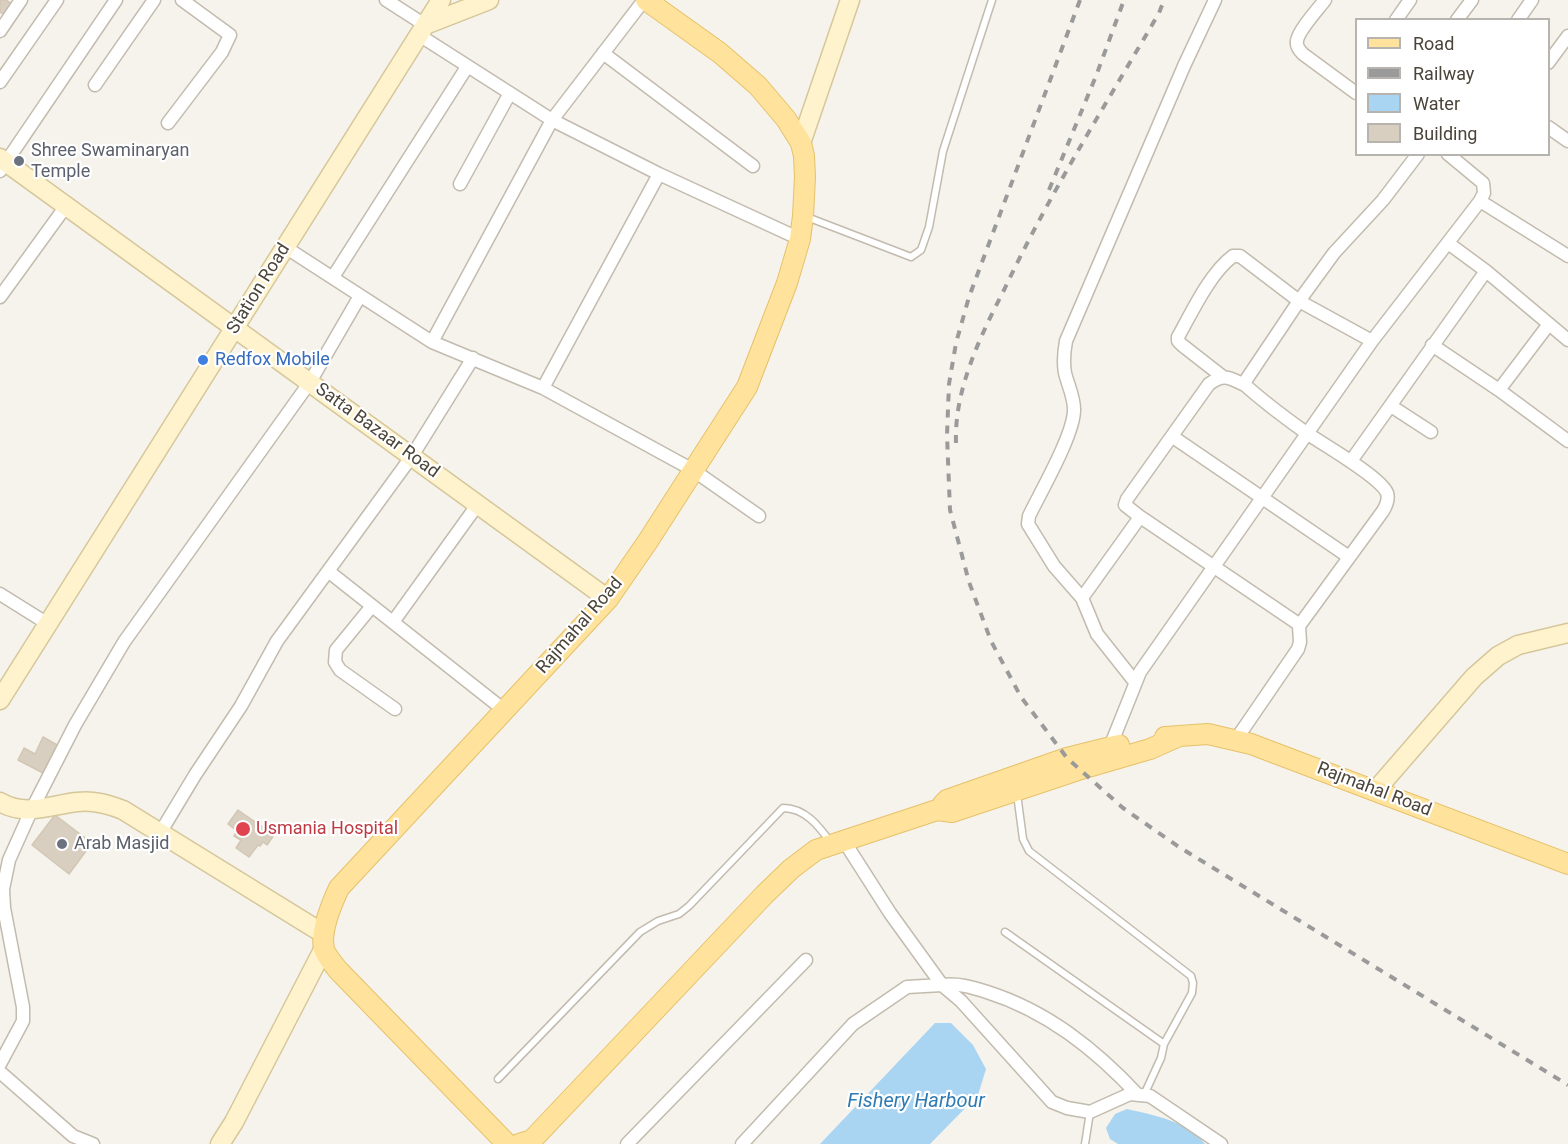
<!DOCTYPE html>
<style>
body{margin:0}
#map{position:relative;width:1568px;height:1144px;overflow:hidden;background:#f6f3ec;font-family:Roboto,sans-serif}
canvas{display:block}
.legend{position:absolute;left:1355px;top:18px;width:195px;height:138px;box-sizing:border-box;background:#fff;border:2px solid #b7b4b0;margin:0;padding:8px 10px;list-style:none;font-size:18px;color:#4b4439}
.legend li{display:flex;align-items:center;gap:12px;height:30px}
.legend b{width:30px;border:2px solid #b7b4b0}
</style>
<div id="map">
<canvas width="1568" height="1144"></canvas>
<ul class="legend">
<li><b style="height:8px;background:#ffe39c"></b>Road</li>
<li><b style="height:8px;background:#9a9a9a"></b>Railway</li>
<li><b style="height:16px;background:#a9d4f2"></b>Water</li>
<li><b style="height:16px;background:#d8cfc1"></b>Building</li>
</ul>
</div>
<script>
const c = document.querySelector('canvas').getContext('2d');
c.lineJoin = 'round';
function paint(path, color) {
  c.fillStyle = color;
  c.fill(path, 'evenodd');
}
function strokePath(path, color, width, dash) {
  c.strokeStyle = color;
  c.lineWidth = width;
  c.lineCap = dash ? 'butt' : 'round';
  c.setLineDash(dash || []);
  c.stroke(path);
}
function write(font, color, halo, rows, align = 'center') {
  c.font = font + ' Roboto,sans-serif';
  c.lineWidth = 4.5;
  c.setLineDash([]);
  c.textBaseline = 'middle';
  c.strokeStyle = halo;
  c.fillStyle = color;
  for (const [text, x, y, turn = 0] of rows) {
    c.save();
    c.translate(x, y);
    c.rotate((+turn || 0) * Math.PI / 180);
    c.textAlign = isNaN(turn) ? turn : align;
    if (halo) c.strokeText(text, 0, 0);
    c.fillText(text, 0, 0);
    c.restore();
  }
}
paint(new Path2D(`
 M935,1023h16l22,22 13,24 -8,26 -48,49h-110z
 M1127,1109c26,6 61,12 78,35h-87l-8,-5 -4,-11 9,-14z`), '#a9d4f2');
const building = new Path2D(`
 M0,0h6l9,6 -8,11 -7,-5z
 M43,737l16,9 -14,28 -27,-14 6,-12 11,6z
 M238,810l36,25 -7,10 -4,-3 -3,4 -2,-1 -9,12 -13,-9 5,-8 -7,-4 3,-5 -9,-7z
 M55,815l37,28 -23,31 -37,-29z`);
paint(building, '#d8cfc1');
strokePath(building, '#d3c7b4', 1.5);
const lane = new Path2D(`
 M807,217l104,40 10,-7 8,-23 14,-76 49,-151
 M1017,794l6,45 6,12 162,125 2,7 -1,10 -28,51 -3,14 -17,37
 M1005,932l159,112
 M498,1079l142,-147 18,-11 21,-7 10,-8 94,-98c22,0 36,18 48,35
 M1085,1144l5,-32`);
const street = new Path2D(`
 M386,0l39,25
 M1325,0c-7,9 -27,31 -28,41 -1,5 3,10 6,13l53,39
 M1396,20l14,-20
 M1457,20l15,-20
 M1518,20l14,-20
 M0,31l21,-31
 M419,35l133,85 107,54 141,65
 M603,53l150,113
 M1548,63l20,-27
 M0,82l57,-82
 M95,85l59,-85
 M168,123l54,-71 8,-17 -48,-35
 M1548,127l20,14
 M0,171l116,-171
 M460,184l50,-91
 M1480,201l88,55
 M1448,243l38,28 82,69
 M285,247l147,95 111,46 150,82 66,46
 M333,277l134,-210
 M0,297l66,-91
 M432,342l120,-222 92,-120
 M1432,345l67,45 69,51
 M1223,377l-41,-32 -4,-4v-4c14,-25 32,-64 55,-81h7l59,45 73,40
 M1245,385c-16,-7 -20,-12 -36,-1l-82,115 -2,6 14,11 161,109
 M543,388l116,-214
 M1499,390l50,-66
 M1391,406l40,26
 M1173,437l176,120
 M1351,461l135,-190
 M328,571l176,139
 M0,594l48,30
 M1082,598l58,-81
 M372,606l-36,44 -1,12 5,8 55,39
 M393,622l85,-118
 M1135,682l-38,-48 -15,-36 -28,-32 -26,-42 1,-8c11,-23 46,-83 45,-107 0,-12 -6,-24 -9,-36 -2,-11 -1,-21 1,-32l118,-275 31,-66
 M1235,741l63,-92 2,-7 -1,-16 84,-115c3,-5 6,-12 4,-18 -6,-16 -66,-50 -82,-61 -21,-15 -41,-30 -60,-47l1,-5 53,-79 35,-48 49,-53 35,-46
 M1110,747l30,-75 232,-331 108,-140 4,-8 -1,-10 -35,-29
 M160,833l35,-58 46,-69 36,-65 135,-185 61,-98
 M844,841l46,72 52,72c16,-2 29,2 45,7 60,19 108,57 151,103
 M0,1064l23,-43v-14l-19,-99 -1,-19 6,-29 22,-49 44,-86 49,-83 186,-260 50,-86
 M0,1072l73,64 20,8
 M627,1144l179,-184
 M742,1144l111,-120 54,-37 35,-2 19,16 91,101 15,6 23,4 40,-18 20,2 71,48`);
const secondary = new Path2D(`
 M425,25l64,-25
 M801,143l49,-143
 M0,158l608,441
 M0,700l441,-700
 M1376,790l98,-113 24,-21 20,-11 50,-12
 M0,802c26,15 50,3 77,0 17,-2 31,2 46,8l201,124
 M220,1144l14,-22 90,-174`);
const primary = new Path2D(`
 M1165,737l43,-3 43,10 317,120
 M943,804l4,-4 120,-42 52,-13
 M507,1144l-170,-175c-4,-6 -11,-13 -13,-20 -4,-17 8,-46 15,-61l269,-289 40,-58 99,-154 40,-104 13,-44 3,-23 2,-39 -1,-21 -3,-13 -15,-24 -28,-33 -38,-33 -74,-53
 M519,1144l13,-4 233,-246 26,-25 25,-19 121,-40 15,2 126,-42 72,-21 27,-12`);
strokePath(lane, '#c2bbae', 9);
strokePath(street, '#c2bbae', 15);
strokePath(secondary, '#d6c79b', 21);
strokePath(primary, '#e6c16a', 22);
strokePath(lane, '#fff', 6);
strokePath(street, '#fff', 12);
strokePath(secondary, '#fff3cd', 18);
strokePath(primary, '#ffe39c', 20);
strokePath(new Path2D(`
 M1080,0l-111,297 -13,46 -7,41 -2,51 3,75 19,72 22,59 30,56 46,61 56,50 56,39 389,238
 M1049,190l47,-114 28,-76
 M956,443c-2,-54 25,-108 49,-155 45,-95 101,-184 154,-275l5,-13`), '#9a9a9a', 4, [8, 8]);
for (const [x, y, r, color] of [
 [19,161,6,"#6b7280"],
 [203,360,6,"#3f7fe0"],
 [243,829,8,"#e0444e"],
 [62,844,6,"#6b7280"]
]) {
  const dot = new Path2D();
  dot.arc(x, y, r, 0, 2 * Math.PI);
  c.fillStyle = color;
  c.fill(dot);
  strokePath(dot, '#fff', 2);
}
write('18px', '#5b616d', '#fff', [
 ["Shree Swaminaryan",31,151],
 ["Temple",31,172],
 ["Arab Masjid",74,844]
], 'left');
write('18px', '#4b4439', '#fff', [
 ["Station Road",259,289,-58],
 ["Satta Bazaar Road",377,431,36],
 ["Rajmahal Road",580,626,-49],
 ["Rajmahal Road",1374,790,21]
]);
write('18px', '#366cbe', '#fff', [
 ["Redfox Mobile",215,360]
], 'left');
write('18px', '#be3a42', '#fff', [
 ["Usmania Hospital",256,829]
], 'left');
write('italic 20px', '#2e7ab2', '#fff', [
 ["Fishery Harbour",916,1102]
]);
</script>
